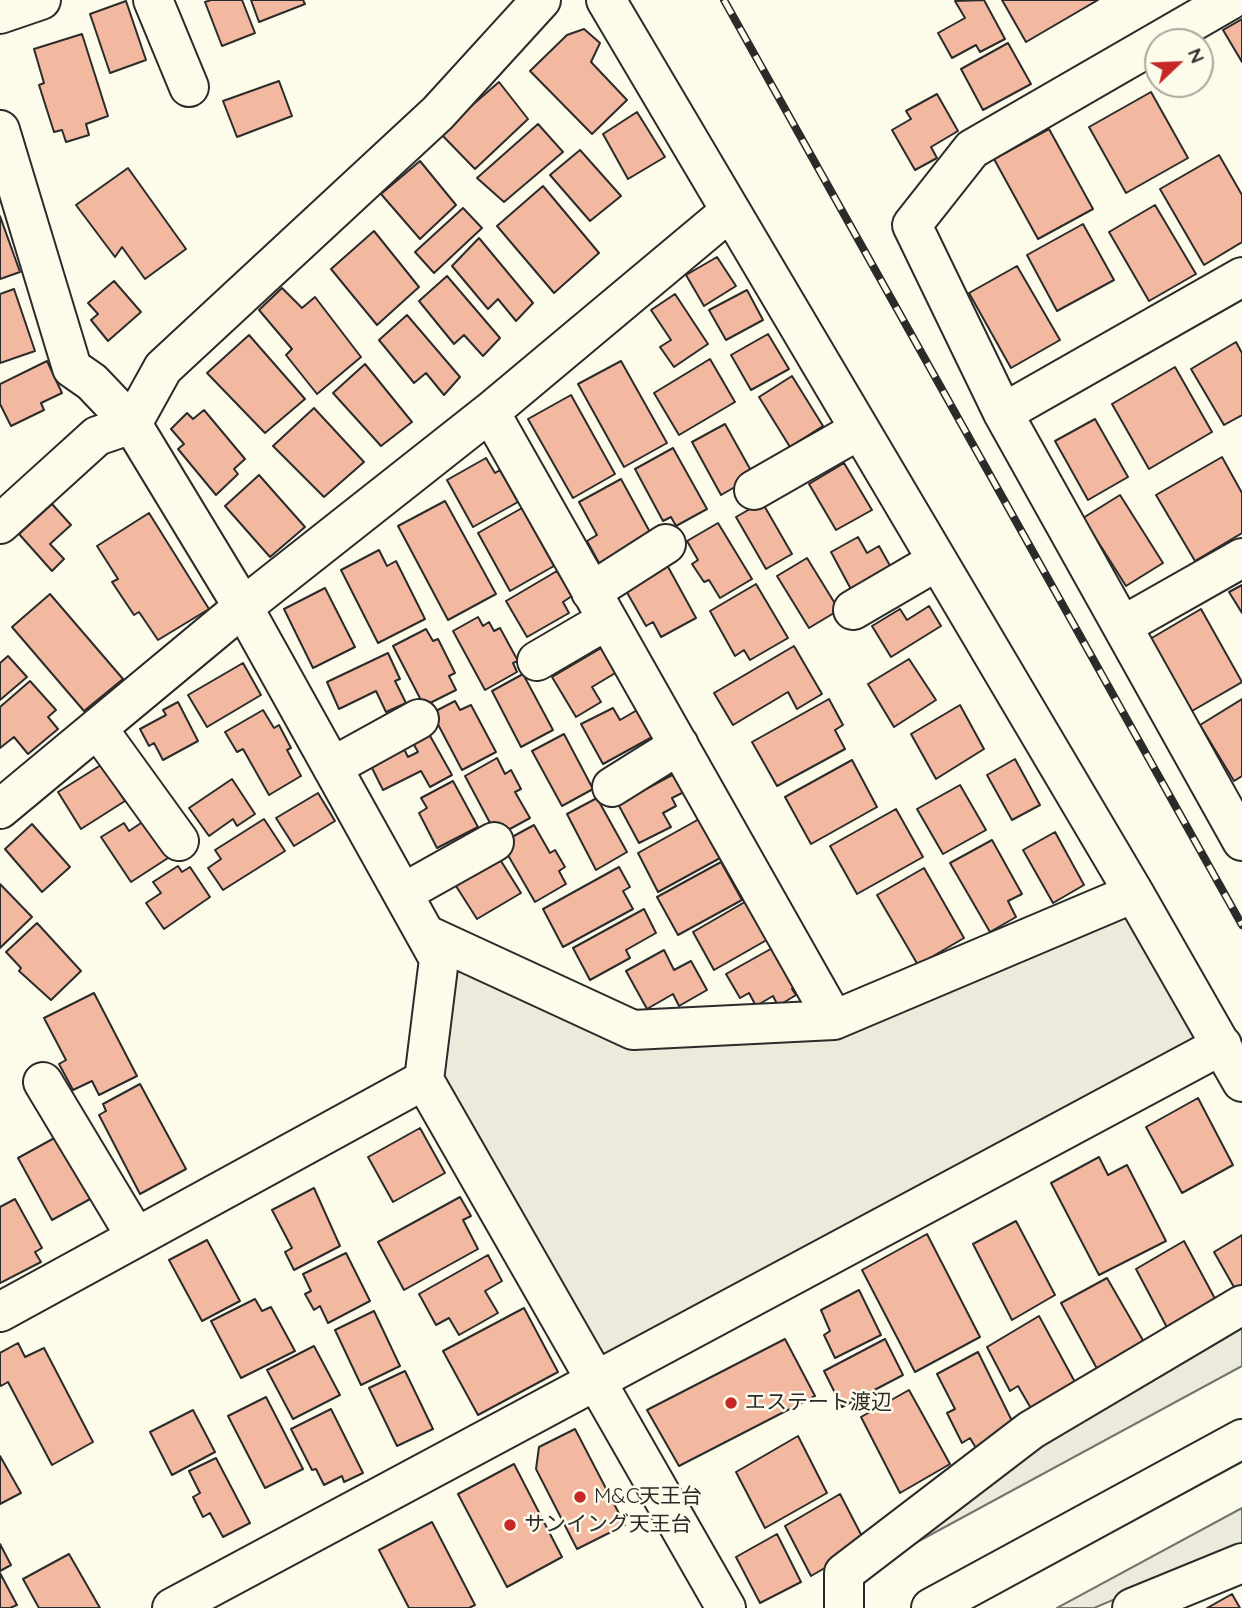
<!DOCTYPE html>
<meta charset="utf-8">
<style>
body{margin:0}
#map{position:relative;width:1242px;height:1608px;overflow:hidden;background:#fdfbea;font-family:Quicksand,sans-serif}
canvas{display:block}
.north{position:absolute;left:1144px;top:28px;width:70px;height:70px;box-sizing:border-box;background:#fdfbea;border:2px solid #a9a89e;border-radius:50%;rotate:67deg;font-size:19px;font-weight:700;line-height:28px;text-align:center;color:#2b2b2b}
.north::after{content:'';display:block;margin:auto;width:24px;height:32px;background:#c62828;clip-path:polygon(50% 0,100% 100%,50% 72%,0 100%)}
</style>
<div id="map">
<canvas width="1242" height="1608"></canvas>
<div class="north">N</div>
</div>
<script>
const c = document.querySelector('canvas').getContext('2d');
c.lineJoin = 'round';
function paint(path, color) {
  c.fillStyle = color;
  c.fill(path, 'evenodd');
}
function strokePath(path, color, width, dash) {
  c.strokeStyle = color;
  c.lineWidth = width;
  c.lineCap = dash ? 'butt' : 'round';
  c.setLineDash(dash || []);
  c.stroke(path);
}
function write(font, color, halo, rows, align = 'center') {
  c.font = font + ' Quicksand,"Noto Sans JP",sans-serif';
  c.lineWidth = 5;
  c.setLineDash([]);
  c.textBaseline = 'middle';
  c.strokeStyle = halo;
  c.fillStyle = color;
  for (const [text, x, y, turn = 0] of rows) {
    c.save();
    c.translate(x, y);
    c.rotate((+turn || 0) * Math.PI / 180);
    c.textAlign = isNaN(turn) ? turn : align;
    if (halo) c.strokeText(text, 0, 0);
    c.fillText(text, 0, 0);
    c.restore();
  }
}
const green = new Path2D(`
 M1129,907l80,135 -609,322 -161,-282 16,-118 178,79 204,-11z
 M1242,1323v43l-382,207 179,-130z
 M1242,1508v38l-148,62h-37z`);
paint(green, '#ecebdb');
strokePath(green, '#74746e', 2);
const building = new Path2D(`
 M211,0h31l13,33 -33,13 -17,-44z
 M251,0h52l2,4 -46,18z
 M984,0l21,39 -25,13 -4,-7 -24,13 -14,-25 27,-15 -10,-17z
 M1002,0h96l-72,42z
 M126,1l20,59 -36,13 -20,-59z
 M1242,19v43l-19,-32z
 M584,29l16,14 -9,19 36,38 -35,34 -62,-63 37,-36z
 M82,34l26,82 -22,8 3,11 -23,7 -4,-12 -8,2 -15,-47 5,-2 -10,-34z
 M1008,43l23,41 -48,26 -22,-41z
 M279,81l13,35 -55,21 -14,-36z
 M499,82l29,37 -53,50 -35,-36z
 M1151,92l37,66 -62,35 -37,-66z
 M937,94l21,37 -27,16 6,11 -22,12 -23,-40 19,-11 -5,-8z
 M637,112l28,45 -37,22 -25,-45z
 M538,124l25,28 -59,50 -27,-24z
 M1049,129l44,80 -55,30 -44,-80z
 M580,150l41,46 -31,25 -40,-46z
 M1219,155l23,40v47l-38,23 -44,-76z
 M420,161l36,44 -36,34 -39,-45z
 M128,168l58,81 -41,30 -23,-32 -7,10 -39,-52z
 M543,186l56,67 -45,40 -57,-67z
 M1155,205l41,69 -47,27 -40,-69z
 M463,208l19,20 -48,45 -19,-21z
 M0,216l20,56 -20,7z
 M1083,224l31,56 -57,31 -30,-56z
 M374,231l45,56 -42,38 -46,-56z
 M479,238l54,65 -17,18 -18,-22 -10,10 -36,-43z
 M717,257l19,29 -32,20 -18,-31z
 M1017,266l43,74 -49,28 -42,-75z
 M447,276l53,62 -17,18 -19,-21 -10,9 -35,-43z
 M114,281l27,31 -33,29 -17,-21 7,-6 -10,-11z
 M282,288l20,20 13,-11 46,60 -44,37 -31,-39 6,-6 -33,-39z
 M14,289l21,62 -35,12v-69z
 M747,290l16,30 -37,20 -17,-30z
 M675,294l33,50 -34,23 -14,-20 11,-7 -20,-30z
 M407,315l53,62 -16,18 -18,-22 -12,10 -35,-43z
 M768,334l21,35 -38,21 -20,-35z
 M249,335l56,64 -40,34 -58,-60z
 M1236,342l6,11v62l-18,10 -33,-56z
 M710,359l25,43 -56,33 -25,-42z
 M47,361l15,32 -21,10 3,7 -33,16 -11,-22v-20z
 M621,361l46,82 -43,24 -46,-83z
 M365,364l47,58 -31,24 -48,-53z
 M1175,367l37,65 -63,37 -37,-65z
 M792,376l31,50 -33,21 -31,-50z
 M571,395l44,79 -42,24 -45,-79z
 M314,408l50,54 -40,35 -51,-51z
 M204,410l41,49 -11,10 4,5 -22,21 -38,-46 6,-5 -13,-15 16,-16 6,6z
 M1095,419l33,58 -40,23 -33,-59z
 M725,424l29,52 -33,19 -29,-53z
 M673,448l34,61 -31,17 -5,-9 -8,4 -28,-52z
 M1222,457l20,36v40l-47,28 -39,-66z
 M486,458l9,15 5,-3 18,32 -45,25 -26,-47z
 M844,463l28,47 -36,20 -27,-46z
 M259,475l46,52 -35,30 -45,-51z
 M621,479l30,55 -52,29 -12,-22 10,-6 -18,-33z
 M1120,495l43,68 -37,23 -43,-68z
 M445,501l51,93 -48,26 -50,-94z
 M762,502l30,52 -26,15 -30,-52z
 M52,504l19,21 -21,19 14,15 -12,12 -33,-37z
 M522,508l32,58 -44,25 -32,-58z
 M149,513l60,96 -51,31 -19,-28 -5,3 -22,-33 6,-3 -21,-33z
 M718,523l34,56 -32,19 -11,-18 -5,2 -12,-18 6,-4 -11,-19z
 M858,537l9,16 12,-7 14,25 -40,22 -22,-41z
 M379,550l8,16 9,-5 29,58 -47,24 -37,-73z
 M807,558l32,52 -30,18 -32,-52z
 M667,565l29,53 -35,19 -8,-15 -7,4 -21,-37z
 M557,571l15,25 -9,6 6,11 -42,24 -21,-36z
 M756,584l32,54 -38,22 -6,-10 -9,6 -25,-45z
 M1242,585v28l-13,-21z
 M325,588l30,59 -42,21 -29,-59z
 M50,594l73,85 -39,32 -72,-84z
 M929,606l12,20 -50,31 -19,-31 28,-17 7,11z
 M1201,609l41,73 -50,29 -42,-72z
 M478,617l5,9 6,-4 5,9 6,-3 18,33 -5,2 4,9 -32,18 -32,-59z
 M426,629l7,12 5,-2 17,34 -6,3 7,14 -32,16 -31,-60z
 M794,646l28,48 -25,15 -9,-17 -55,33 -19,-32z
 M603,647l14,25 -25,15 9,15 -25,15 -24,-40z
 M388,653l12,26 -5,2 11,22 -20,9 -10,-21 -37,18 -12,-27z
 M8,656l19,21 -27,23v-37z
 M909,659l27,41 -42,27 -26,-43z
 M243,663l18,32 -54,32 -19,-32z
 M523,674l30,56 -32,17 -29,-56z
 M30,681l26,29 -8,7 10,12 -30,25 -14,-17 -14,11v-41z
 M829,699l14,26 -8,5 10,19 -68,37 -25,-44z
 M1242,699v77l-8,5 -34,-56z
 M455,701l5,9 11,-5 25,47 -34,18 -30,-57z
 M178,702l20,39 -35,19 -9,-17 -5,3 -9,-17 26,-14 -3,-5z
 M960,705l24,44 -48,30 -25,-45z
 M613,708l7,12 19,-11 15,27 -51,28 -22,-40z
 M263,710l11,18 5,-3 12,23 -4,2 14,26 -32,19 -26,-46 -6,3 -12,-20z
 M429,734l23,41 -22,12 -9,-16 -38,19 -13,-26 33,-17 5,10 10,-5 -5,-9z
 M564,734l29,55 -31,17 -30,-55z
 M497,758l8,16 6,-4 10,19 -6,3 15,26 -33,18 -32,-60z
 M1015,759l25,46 -28,15 -25,-45z
 M852,760l25,47 -66,37 -26,-47z
 M101,765l24,36 -44,28 -23,-37z
 M674,774l10,18 -12,6 4,8 -13,7 8,14 -32,16 -21,-39z
 M232,779l23,35 -18,12 -4,-7 -24,17 -20,-28z
 M453,781l25,46 -41,21 -18,-35 8,-5 -6,-10z
 M960,785l26,45 -43,24 -26,-45z
 M318,793l17,28 -41,25 -18,-28z
 M597,798l30,54 -31,18 -29,-56z
 M896,809l27,48 -66,37 -27,-48z
 M701,818l21,39 -64,35 -20,-39z
 M264,819l21,32 -62,39 -15,-22 13,-9 -6,-9z
 M144,821l24,37 -37,24 -30,-45 23,-14 5,8z
 M32,824l38,43 -28,25 -37,-43z
 M534,825l16,28 5,-3 10,17 -6,4 7,13 -31,18 -34,-59z
 M1055,832l29,53 -31,18 -30,-53z
 M992,840l30,54 -14,7 8,16 -26,15 -40,-69z
 M496,853l25,40 -44,26 -21,-33 28,-18z
 M721,862l21,38 -64,35 -21,-38z
 M178,866l4,6 8,-5 20,30 -46,32 -18,-26 15,-10 -8,-11z
 M619,867l11,20 -7,4 10,18 -70,38 -20,-38z
 M924,868l40,70 -46,27 -41,-70z
 M0,884l32,33 -32,31z
 M750,899l22,38 -58,33 -21,-38z
 M644,909l12,24 -30,17 4,8 -40,22 -17,-32z
 M37,923l44,48 -30,29 -32,-29 2,-3 -15,-16z
 M776,946l23,40 -7,3 4,6 -18,11 -5,-10 -17,10 -7,-13 -9,5 -14,-24z
 M664,950l10,20 17,-9 16,29 -28,16 -6,-12 -26,15 -21,-38z
 M94,993l43,83 -38,19 -7,-14 -19,9 -14,-26 7,-4 -22,-42z
 M140,1084l46,85 -46,25 -41,-79 7,-4 -3,-7z
 M1198,1098l35,67 -51,28 -36,-66z
 M420,1128l25,45 -52,29 -25,-45z
 M58,1136l34,62 -40,22 -34,-62z
 M1099,1157l9,18 19,-10 39,76 -67,34 -48,-92z
 M314,1188l26,58 -46,24 -9,-18 7,-4 -20,-38z
 M460,1197l11,19 -8,4 15,29 -74,41 -26,-48z
 M15,1199l27,49 -7,4 6,10 -41,21v-76z
 M1016,1221l39,74 -43,25 -39,-76z
 M927,1234l53,103 -65,35 -53,-102z
 M1242,1235v59l-3,2 -25,-44z
 M207,1240l33,61 -38,20 -33,-61z
 M1184,1241l36,67 -49,27 -35,-66z
 M346,1253l24,48 -42,22 -8,-17 -6,4 -9,-16 6,-3 -8,-17z
 M488,1255l14,26 -17,10 13,22 -39,22 -10,-17 -13,7 -17,-31z
 M1107,1278l41,71 -47,27 -40,-73z
 M859,1290l22,45 -46,23 -11,-23 6,-4 -9,-21z
 M255,1299l7,12 9,-4 24,44 -54,27 -30,-57z
 M524,1308l34,64 -80,43 -35,-64z
 M374,1311l26,55 -39,19 -26,-55z
 M1039,1316l37,68 -44,26 -14,-24 -8,5 -23,-44z
 M785,1339l30,57 -136,70 -32,-56z
 M885,1339l18,36 -61,32 -18,-36z
 M18,1343l7,14 19,-9 49,94 -41,23 -44,-83 -7,4 -1,-3v-30z
 M314,1346l26,49 -47,24 -26,-49z
 M978,1352l36,73 -38,23 -6,-10 -8,5 -15,-30 8,-4 -18,-35z
 M405,1371l28,58 -36,17 -28,-58z
 M909,1390l41,74 -50,29 -39,-76z
 M266,1397l37,72 -38,19 -37,-72z
 M331,1409l32,64 -19,9 -2,-6 -18,9 -8,-16 -4,1 -21,-41z
 M193,1410l22,42 -43,23 -22,-43z
 M575,1429l50,96 -48,24 -41,-80 3,-22z
 M798,1436l29,57 -62,35 -29,-56z
 M0,1456l21,37 -21,11z
 M216,1458l34,65 -27,14 -13,-24 -7,4 -10,-20 7,-4 -11,-22z
 M514,1464l48,93 -55,30 -49,-93z
 M840,1494l26,50 -55,32 -26,-50z
 M432,1522l43,83 -6,3h-60l-30,-58z
 M777,1534l24,48 -41,21 -24,-46z
 M0,1544l11,21 -11,6z
 M69,1554l31,54h-61l-16,-29z
 M0,1573l17,32 -7,3h-10z
 M1232,1594l8,14h-33z`);
paint(building, '#f2b8a0');
strokePath(building, '#2b2b2b', 2);
const minor = new Path2D(`
 M153,0l36,87
 M606,0l528,893 108,189
 M1230,0l-258,149 -60,76 91,188 239,428
 M0,14l41,-14
 M0,130l72,238 20,14 40,42 111,183 196,352 -15,121 302,528
 M490,412l344,608
 M1003,413l239,-136
 M754,490l105,-60
 M0,524l97,-88 35,-12 31,-56 275,-255 103,-113
 M591,592l75,-48
 M853,610l84,-49
 M1122,626l120,-68
 M537,661l70,-41
 M98,729l81,112
 M332,767l87,-48
 M612,787l67,-42
 M0,809l243,-202 247,-195 239,-200
 M403,893l91,-51
 M425,934l208,96 201,-10 300,-127
 M43,1082l93,155
 M0,1312l424,-232
 M172,1608l1050,-563
 M844,1608v-35l187,-143 211,-125
 M931,1608l311,-169
 M1132,1608l110,-45`);
strokePath(minor, '#2b2b2b', 42);
strokePath(minor, '#fdfbea', 38);
const rail = new Path2D(`
 M724,0l518,925`);
strokePath(rail, '#2b2b2b', 8);
strokePath(rail, '#fdfbea', 5, [16]);
for (const [x, y, r, color] of [
 [731,1403,7,"#c62828"],
 [580,1497,7,"#c62828"],
 [510,1525,7,"#c62828"]
]) {
  const dot = new Path2D();
  dot.arc(x, y, r, 0, 2 * Math.PI);
  c.fillStyle = color;
  c.fill(dot);
  strokePath(dot, '#fdfbea', 2.5);
}
write('21px', '#2b2b2b', '#fdfbea', [
 ["エステート渡辺",745,1403],
 ["M&C天王台",594,1497],
 ["サンイング天王台",524,1525]
], 'left');
</script>
